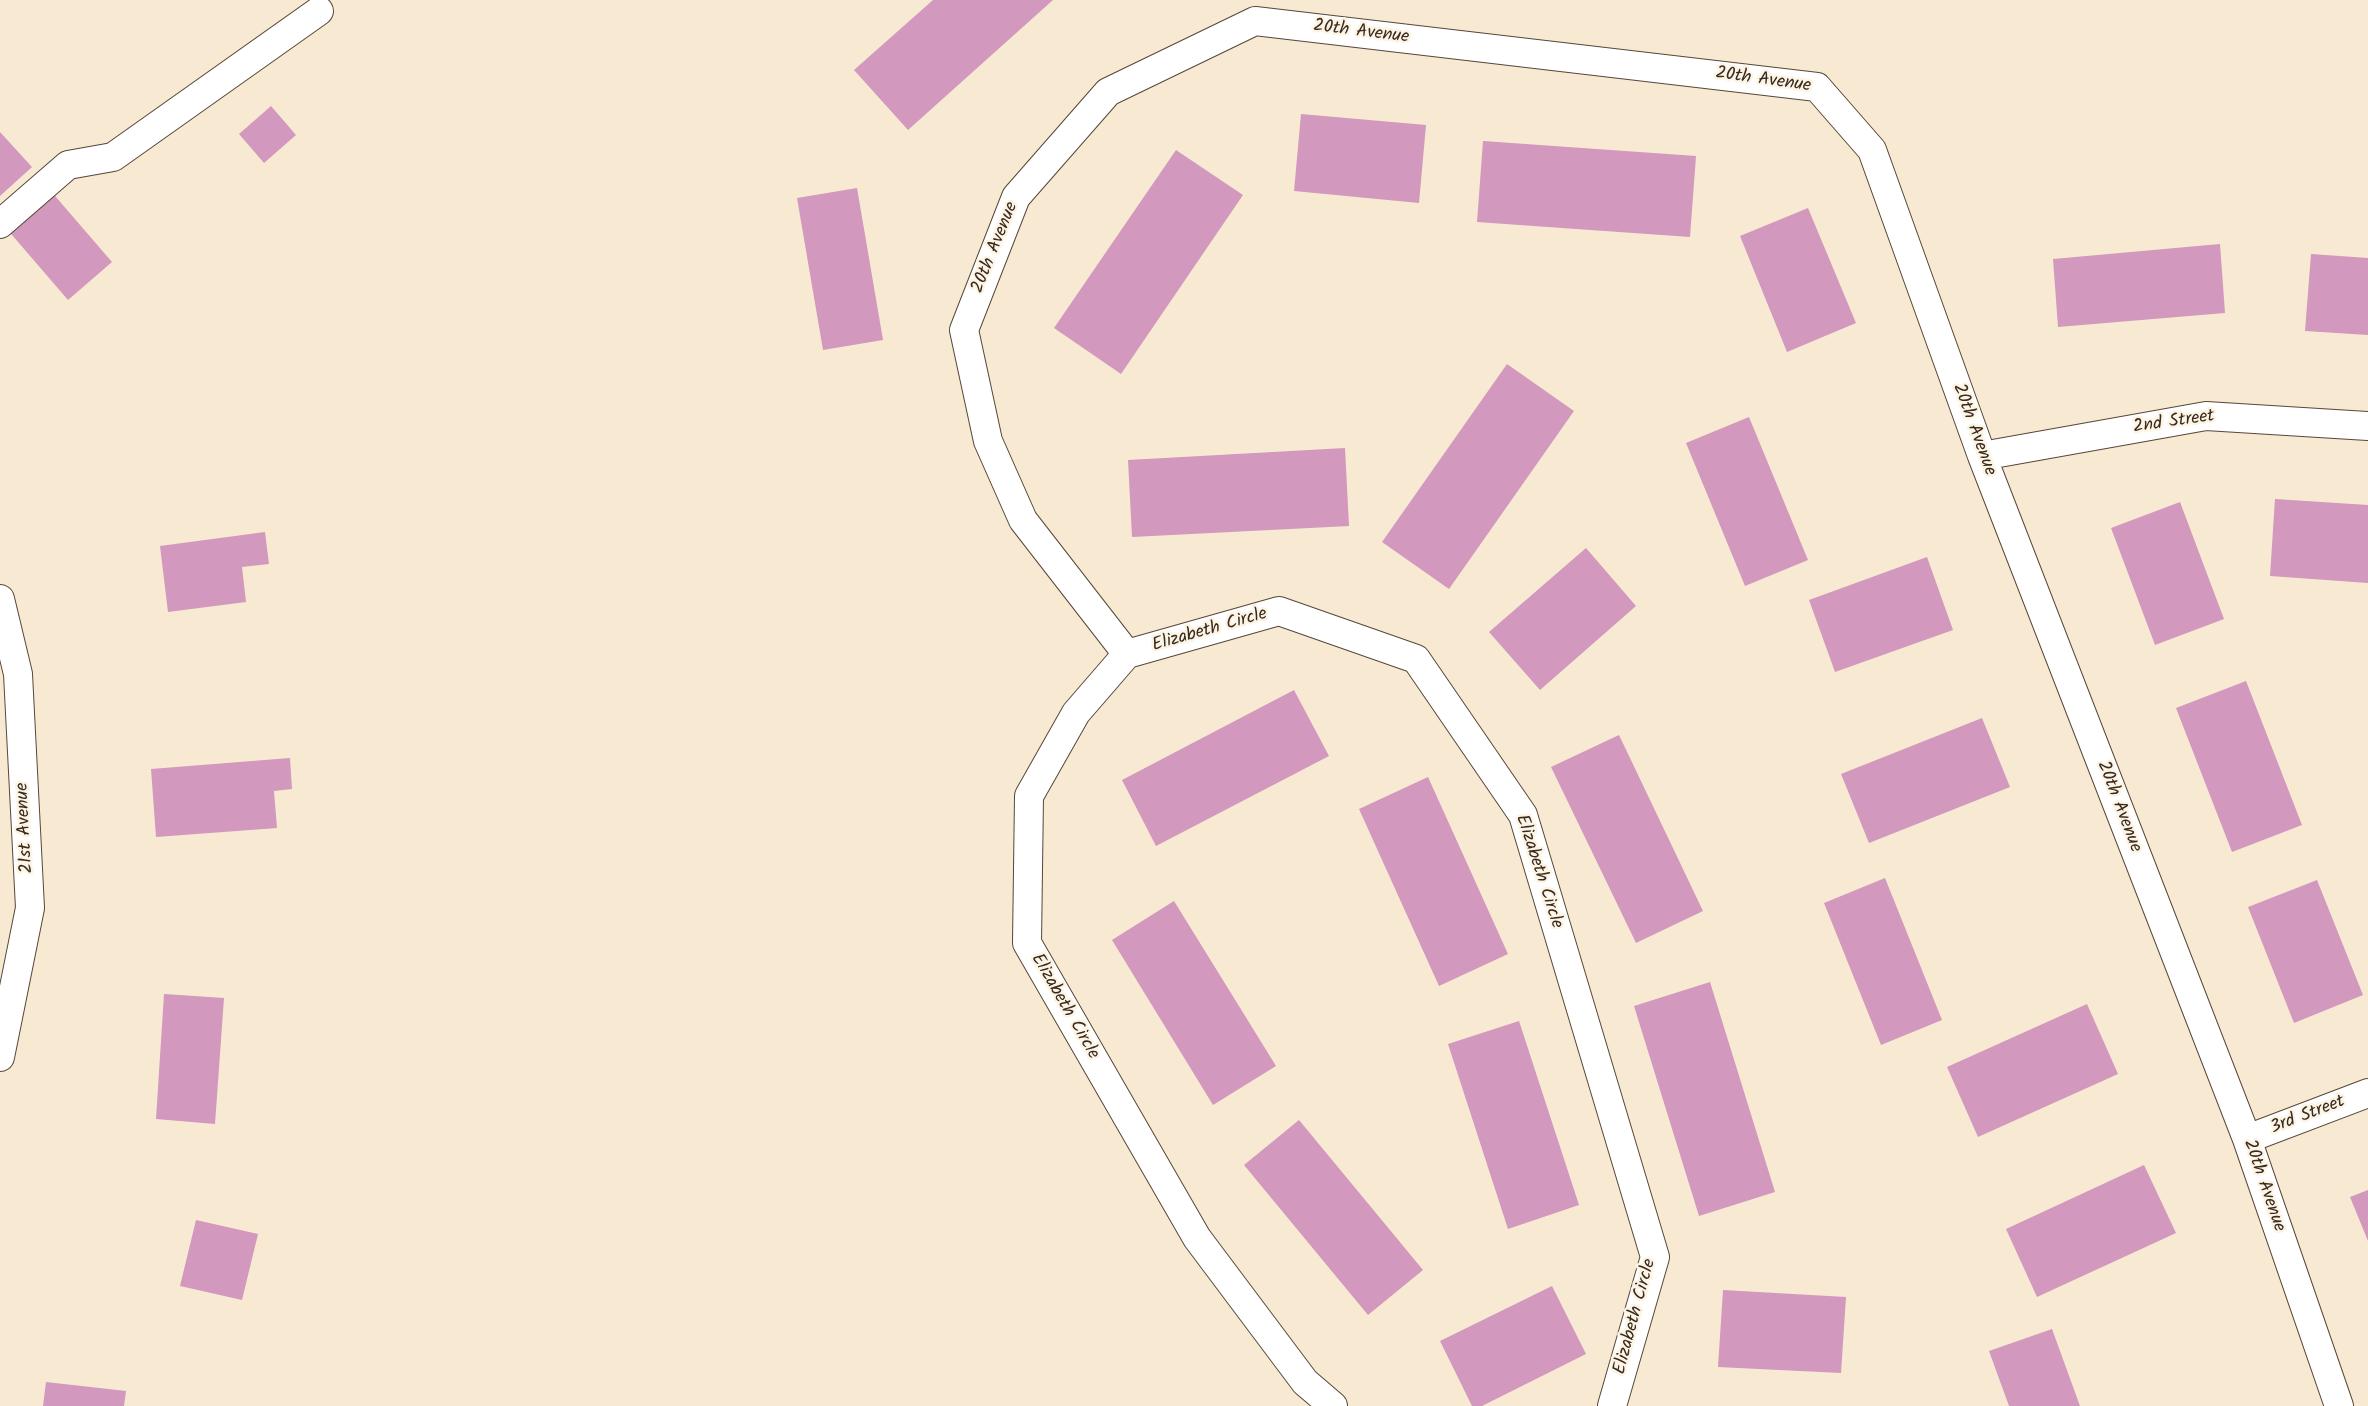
<!DOCTYPE html>
<style>
body{margin:0}
canvas{display:block;background:#f7e9d2}
</style>
<canvas width="2368" height="1406"></canvas>
<script>
const c = document.querySelector('canvas').getContext('2d');
c.lineJoin = 'round';
function paint(path, color) {
  c.fillStyle = color;
  c.fill(path, 'evenodd');
}
function strokePath(path, color, width, dash) {
  c.strokeStyle = color;
  c.lineWidth = width;
  c.lineCap = dash ? 'butt' : 'round';
  c.setLineDash(dash || []);
  c.stroke(path);
}
function write(font, color, halo, rows, align = 'center') {
  c.font = font + ' Kalam,sans-serif';
  c.lineWidth = 5;
  c.setLineDash([]);
  c.textBaseline = 'middle';
  c.strokeStyle = halo;
  c.fillStyle = color;
  for (const [text, x, y, turn = 0] of rows) {
    c.save();
    c.translate(x, y);
    c.rotate((+turn || 0) * Math.PI / 180);
    c.textAlign = isNaN(turn) ? turn : align;
    if (halo) c.strokeText(text, 0, 0);
    c.fillText(text, 0, 0);
    c.restore();
  }
}
paint(new Path2D(`
 M933,0h120l-145,130 -54,-60z
 M271,106l25,29 -32,28 -25,-29z
 M1301,114l125,11 -7,78 -125,-12z
 M0,132l32,35 -32,29z
 M1483,141l213,15 -6,81 -213,-15z
 M1176,150l67,45 -122,179 -67,-46z
 M857,188l26,152 -60,10 -26,-152z
 M49,189l63,73 -44,38 -62,-72z
 M1808,208l48,115 -69,29 -47,-116z
 M2220,244l5,69 -167,14 -5,-68z
 M2311,254l57,4v77l-63,-4z
 M1507,364l67,47 -125,178 -67,-47z
 M1749,417l59,143 -63,26 -59,-143z
 M1345,448l4,78 -217,11 -4,-77z
 M2275,499l93,6v78l-98,-7z
 M2180,502l44,117 -69,26 -44,-117z
 M265,532l4,32 -27,3 4,35 -78,10 -8,-66z
 M1586,548l50,58 -96,84 -51,-58z
 M1927,557l26,73 -118,42 -26,-72z
 M2246,681l56,144 -70,27 -56,-144z
 M1294,690l35,66 -173,90 -34,-66z
 M1982,718l28,69 -141,56 -28,-69z
 M1619,735l84,176 -67,32 -85,-176z
 M290,758l2,31 -18,2 3,37 -121,9 -5,-68z
 M1428,777l80,177 -69,32 -80,-177z
 M1885,878l57,142 -61,25 -57,-142z
 M2317,880l46,115 -69,28 -46,-116z
 M1174,901l102,165 -63,39 -101,-165z
 M1710,982l65,210 -76,24 -65,-210z
 M164,994l60,4 -9,126 -59,-5z
 M2087,1004l31,70 -140,63 -31,-70z
 M1519,1021l60,184 -71,24 -60,-185z
 M1299,1120l124,150 -55,45 -124,-150z
 M2144,1165l32,68 -139,64 -31,-68z
 M2368,1190v51l-18,-44z
 M196,1220l62,14 -16,66 -62,-14z
 M1552,1286l34,68 -104,52h-10l-32,-65z
 M1723,1290l123,7 -5,76 -123,-6z
 M2052,1329l28,77h-71l-20,-55z
 M46,1382l80,9 -2,15h-81z`), '#d298be');
const minor = new Path2D(`
 M0,224l68,-59 45,-8 206,-146
 M1982,456l224,-40 162,10
 M0,599l18,75 12,234 -30,149
 M1127,654l-104,-134 -35,-79 -24,-111 52,-133 92,-105 147,-71 562,66 55,63 110,306 265,683 92,267
 M2247,1139l121,-46
 M1333,1406l-28,-24 -108,-144 -170,-295 2,-147 47,-83 51,-59 152,-43 137,48 107,156 132,442 -43,149`);
strokePath(minor, '#574739', 30);
strokePath(minor, '#fff', 28);
write('18px', '#3b2a1e', '#fcf5e5', [
 ["20th Avenue",1361,33,7],
 ["20th Avenue",1763,81,8],
 ["20th Avenue",996,248,-68],
 ["2nd Street",2174,423,-8],
 ["20th Avenue",1973,430,70],
 ["Elizabeth Circle",1210,631,-16],
 ["20th Avenue",2118,807,69],
 ["21st Avenue",26,828,-93],
 ["Elizabeth Circle",1538,872,72],
 ["Elizabeth Circle",1064,1007,60],
 ["3rd Street",2308,1116,-21],
 ["20th Avenue",2263,1186,71],
 ["Elizabeth Circle",1636,1317,-75]
]);
</script>
